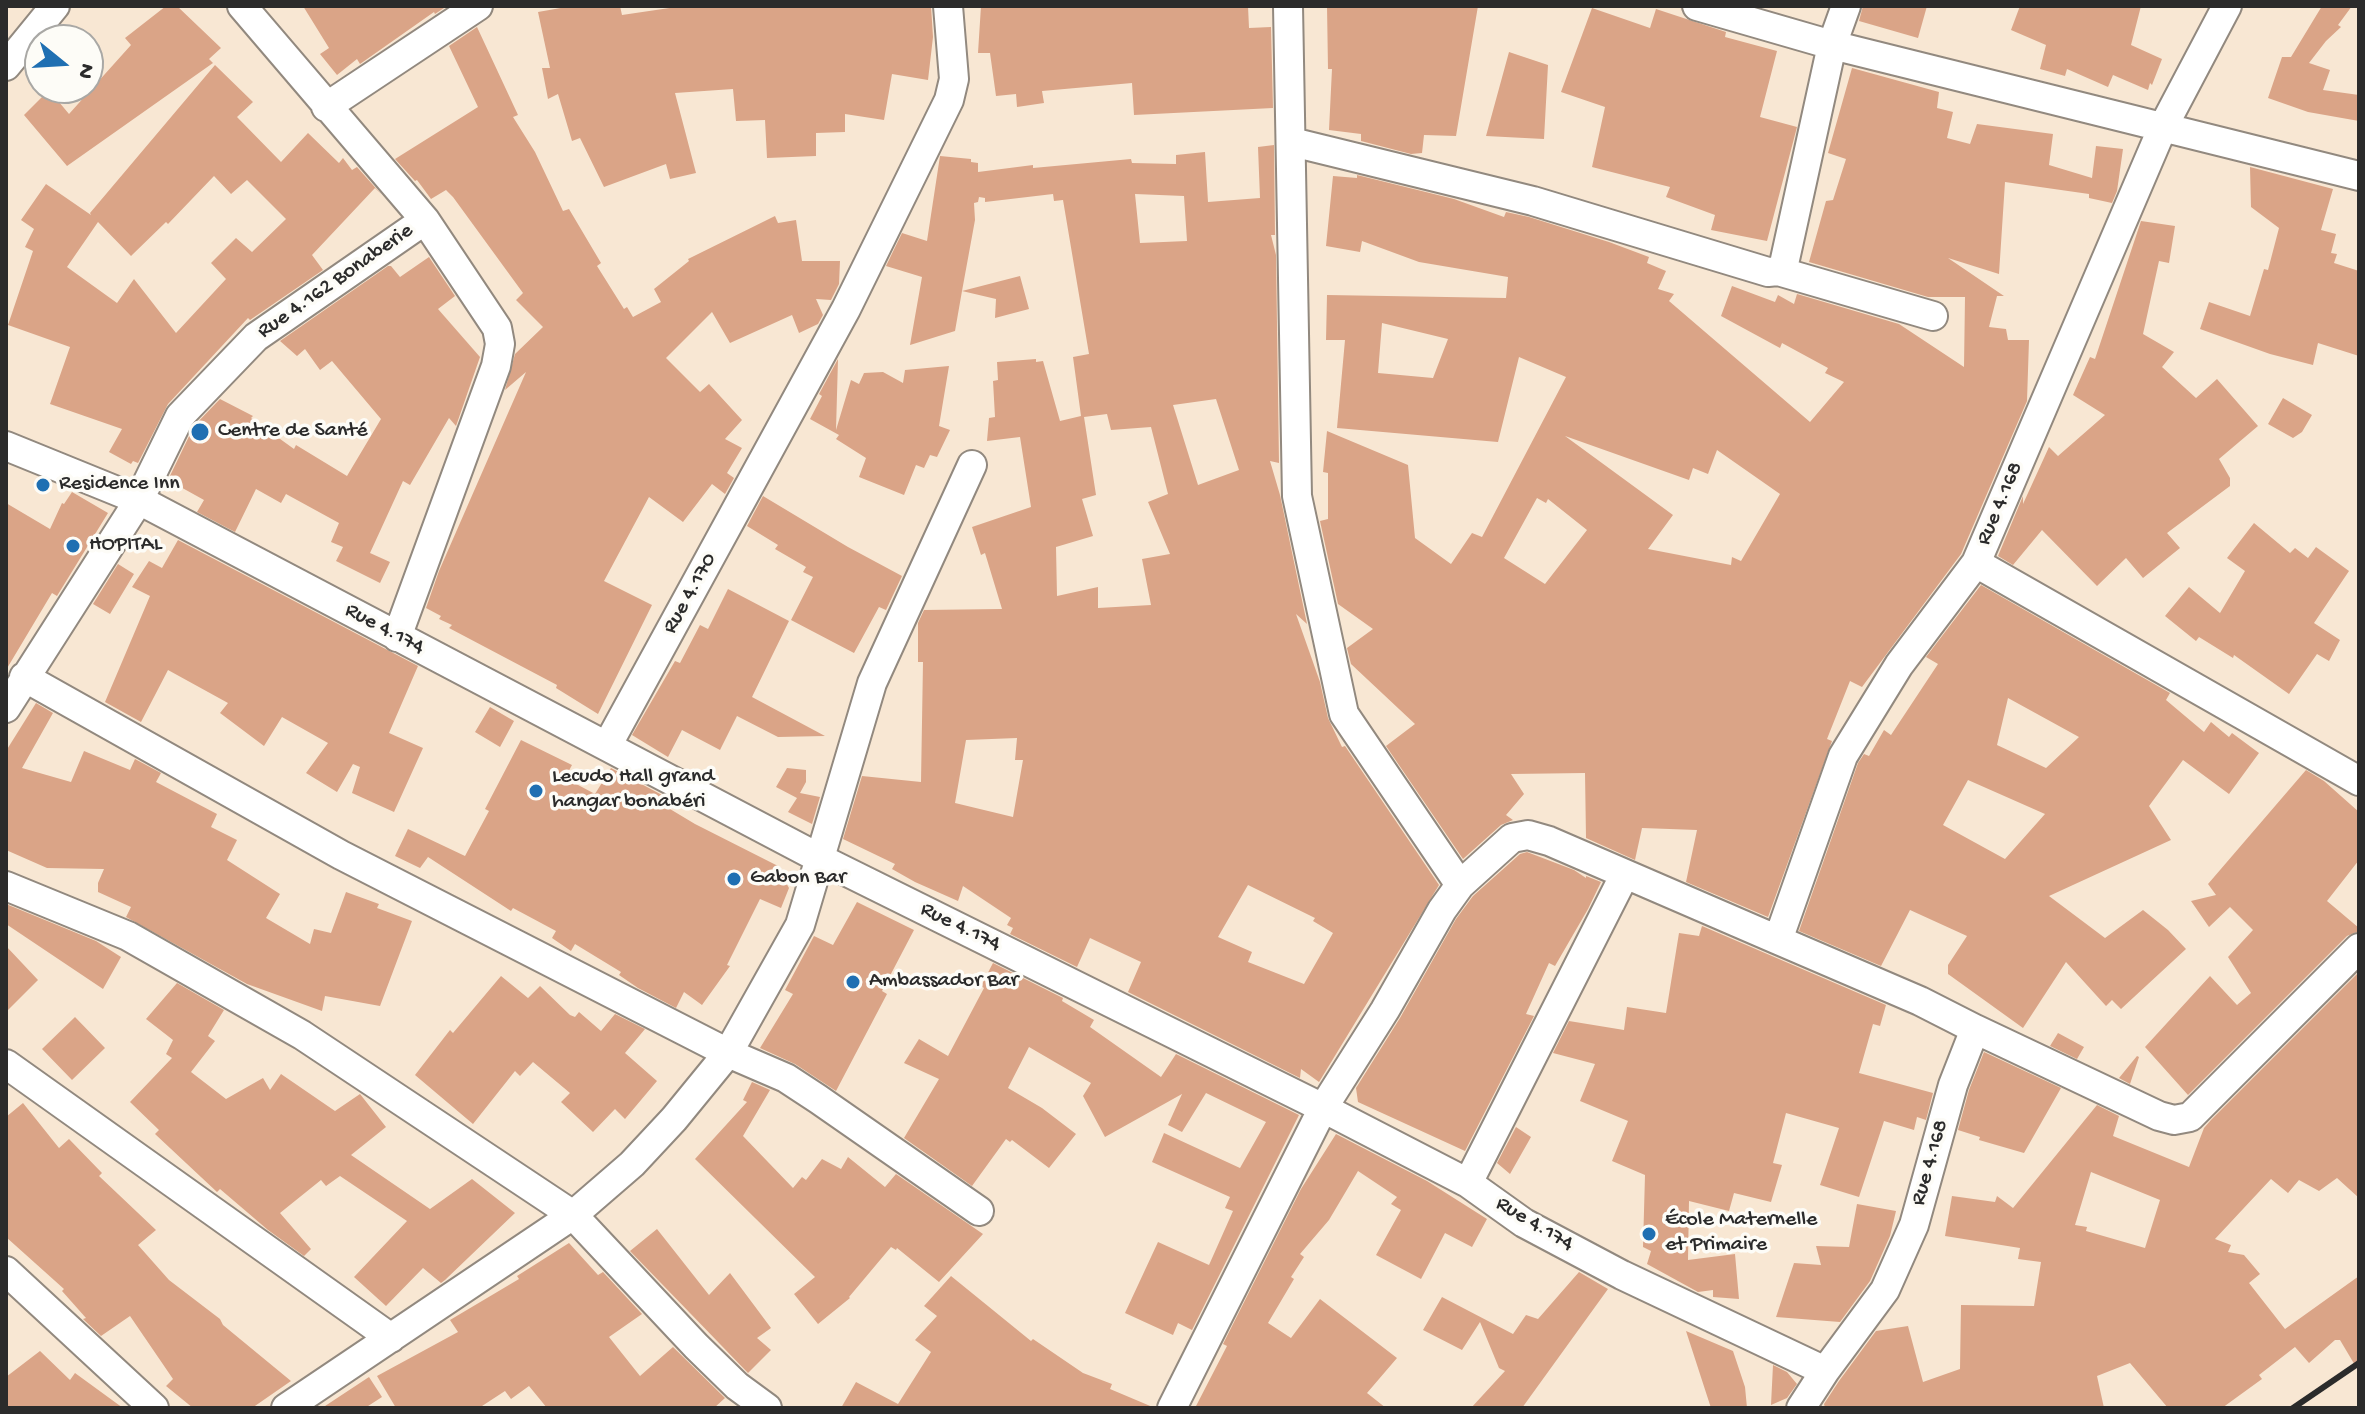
<!DOCTYPE html>
<meta charset="utf-8">
<style>
body{margin:0}
#map{position:relative;width:2365px;height:1414px;overflow:hidden;background:#f8e7d3;font-family:"Gochi Hand",sans-serif}
canvas{display:block}
.frame{position:absolute;inset:0;border:8px solid #2b2b2b;pointer-events:none}
.north{position:absolute;left:24px;top:24px;width:80px;height:80px;box-sizing:border-box;background:#fdfcf7;border:2px solid #a9a8a5;border-radius:50%;rotate:108deg;font-size:22px;font-weight:700;line-height:32px;text-align:center;color:#2b2b2b}
.north::after{content:'';display:block;margin:auto;width:28px;height:36px;background:#1f6fb2;clip-path:polygon(50% 0,100% 100%,50% 72%,0 100%)}
</style>
<div id="map">
<canvas width="2365" height="1414"></canvas>
<div class="frame"></div>
<div class="north">N</div>
</div>
<script>
const c = document.querySelector('canvas').getContext('2d');
c.lineJoin = 'round';
function paint(path, color) {
  c.fillStyle = color;
  c.fill(path, 'evenodd');
}
function strokePath(path, color, width, dash) {
  c.strokeStyle = color;
  c.lineWidth = width;
  c.lineCap = dash ? 'butt' : 'round';
  c.setLineDash(dash || []);
  c.stroke(path);
}
function write(font, color, halo, rows, align = 'center') {
  c.font = font + ' "Gochi Hand",sans-serif';
  c.lineWidth = 7;
  c.setLineDash([]);
  c.textBaseline = 'middle';
  c.strokeStyle = halo;
  c.fillStyle = color;
  for (const [text, x, y, turn = 0] of rows) {
    c.save();
    c.translate(x, y);
    c.rotate((+turn || 0) * Math.PI / 180);
    c.textAlign = isNaN(turn) ? turn : align;
    if (halo) c.strokeText(text, 0, 0);
    c.fillText(text, 0, 0);
    c.restore();
  }
}
paint(new Path2D(`
 M166,6h11l44,42 -12,11 4,4 -146,103 -43,-51 25,-25 20,24 62,-69 -6,-7z
 M303,6h144l-12,8 -1,-2 -74,52 -3,-5 -20,16 -17,-21 9,-6z
 M572,6h48l2,9 61,-9h248l2,31 -5,43 -36,-6 -8,46 -39,-6v18l-29,1v23l-49,2 -2,-38 -29,1 -3,-32 -58,4 21,80 -26,6 -4,-15 -62,23 -24,-49 -8,3 -14,-47 -10,5 -6,-31h8l-12,-56z
 M981,6h267l1,22 22,-1 2,81 -139,7 -2,-32 -90,8 2,12 -27,4 -1,-13 -20,2 -6,-43h-12z
 M1327,6h151l-22,130 -32,-1 -2,18 -11,1 -50,-13v-7l-32,-4 3,-61h-4z
 M1863,6h64l-9,32 -59,-17z
 M2020,6h121l-10,39 31,14 -10,26 -2,-2 -2,7 -35,-15 -5,12 -41,-18 -2,7 -25,-7 6,-24 -35,-15z
 M2322,6h30l-14,19 3,2 -15,14 -17,22 21,7 -7,20 36,5v26l-51,-9 -40,-14 14,-41h9z
 M1592,8l58,20 6,-19 70,23 -1,5 52,14 -17,66 37,10 -30,114 -56,-11 4,-15 -49,-18 4,-10 -78,-20 13,-60 -44,-15z
 M477,27l41,88 -5,2 22,35 28,59 6,-2 32,54 -4,3 27,43 3,-2 6,10 28,-15 -7,-13 35,-28 -1,-2 87,-43 3,7 18,-3 6,41h38l-1,23 -8,16 -15,-1 7,16 -5,9 -19,9 -7,-18 -62,28 -18,-31 -46,46 34,34 9,-8 33,36 -17,19 17,9 -15,25 7,5 -9,16 -13,-10 -29,38 -34,-25 -45,84 48,24 -54,109 -42,-26 1,-3 -108,-57 3,-3 -13,-6 2,-3 -15,-8 13,-37 87,-199 -21,18 10,-36 28,-27 -27,-27 7,-7 -70,-96 -7,-7 -15,9 -14,-19 -2,1 -20,-22 83,-52 -29,-61z
 M1509,52l39,13 -4,74 -58,-3z
 M215,65l38,37 -16,15 44,45 27,-29 31,30 4,-5 9,12 5,-3 24,27 -6,-6 -63,67 11,15 -73,50 -2,-2 -80,86 -30,59 -5,-2 -2,3 -22,-12 13,-23 -72,-25 20,-57 -62,-22 25,-74 -8,-4 9,-18 -13,-9 25,-36 45,31 -1,-2zM214,176l17,18 16,-14 39,39 -34,33 -16,-14 -25,25 15,16 -50,54 -42,-54 -17,24 -50,-36 31,-45 33,34 35,-34 2,2z
 M1852,68l87,24 -2,16 16,4 -6,26 23,6 7,-20 76,10 -4,31 43,13 4,-32 27,3 -6,42 -5,12 -23,-5v-4l-84,-12 -6,92 -51,-16 56,38h-7l-8,31 17,2 2,11h21l-2,61 -66,153 -99,133 -12,-6 -23,58 5,2 -64,176 -82,-35 11,-52 -55,-2 -7,32 -49,-22 -1,-65 -74,1 13,20 -18,21 7,5 -12,5 -38,34 -77,-113 29,-22 -64,-60 -4,-16 26,-19 -35,-25 -18,-83 8,-2v-46l-5,-1 4,-41 81,34 7,73 36,26 21,-31 10,4 84,-160 -47,-20 -21,85 -161,-14 8,-88h-19l1,-45 179,3 2,-21 -89,-15 -57,-21 -2,11 -34,-6 7,-70 24,2v-3l97,24 50,18 2,-5 23,5 80,25 40,15 -2,6 19,8 -8,18 16,5 -5,7 141,121 34,-40 -19,-9 3,-5 -46,-25 -2,5 -59,-32 11,-30 43,16 3,-7 16,9 3,-10 102,30 65,43 1,-70h-37l-119,-35 17,-61 7,-1 13,-41 -18,-6zM1382,323l66,16 -15,39 -55,-5zM1565,436l124,44 4,-12 15,6 9,-24 63,44 -39,67 -9,-4 -1,8 -83,-16 25,-34zM1537,498l9,5 2,-4 39,31 -42,54 -41,-26z
 M1274,145l1,90h-4l5,20 3,208 -9,-2 10,34 27,129 -11,-10 24,68 8,36 14,29 3,-1 94,139 -120,197 -18,-13 -1,9 -172,-86 13,-30 -51,-24 -13,29 -67,-33 3,-6 -6,-3 4,-7 -48,-32 -5,15 -43,-19 -23,-13 3,-5 -52,-25 19,-63 59,6 2,-120h-5v-39l6,-13 78,-1 -17,-56 -4,2 -9,-28 59,-20 -11,-70 -33,4 2,-23 6,-1 -2,-36 5,-1 -1,-18 39,-3v3l7,-1 17,60 21,-5 -8,-59 16,-3 -26,-154 -9,1 -1,-7 -68,8v-4l-6,-1 -1,5 -4,1 1,17 -13,71 58,-15 9,33 -34,9 1,-19 -34,-8 -7,40 -45,14 12,-68 -36,-11 16,-33 25,8 13,-85 31,3v3l7,1v9l55,-7v3l98,-9 1,4 44,1v-9l29,-3 3,50 52,-4 -2,-51zM1135,194l49,2 3,45 -47,2zM1216,399l23,71 -41,15 -25,-80zM1107,414l4,16 40,-3 17,67 -20,8 22,52 -28,5 9,46 -53,3v-21l-41,9 -1,-49 37,-11 -11,-37 14,-4 -12,-78zM1017,738l-2,22h8l-10,57 -58,-14 11,-63zM1248,885l67,33 -2,3 20,12 -29,51 -56,-22 4,-10 -34,-15z
 M2250,167l83,22 -12,41 15,4 -5,19 6,1 -3,9 25,8v85l-41,-13 -5,22 -43,-11 -70,-25 9,-27 41,14 14,-47 4,1 11,-42 -28,-21z
 M2141,221l34,5 -6,37 -10,-2 -16,73 31,18 -12,15 34,31 21,-19 41,47 -39,33 11,19v8l-63,47 13,15 -37,30 -17,-20 -29,28 -55,-56 -29,35 -15,-9 25,-60v8l26,-57 9,9 47,-41 -32,-20 17,-38 5,2z
 M429,257l26,39 -17,13 42,48 -24,69 -7,-8 -39,67 -7,-4 -33,72 20,9 -10,21 -44,-22 7,-14 -12,-5 8,-19 -53,-29 -5,9 -25,-14 -21,43 -38,-20 7,-12 -36,-20 26,-54 26,-27 33,17 -2,2 43,31 2,-4 51,31 34,-57 -49,-58 -12,9 -15,-21 -8,7 -17,-15 108,-75h3l9,11z
 M838,359l-2,71 15,-50 8,4 5,-11 19,-1 20,11 2,-13 44,-4 -10,60 11,4 -13,27 -7,-2 -6,13 -8,-3 -12,30 -45,-18 7,-19 -30,-19 3,-4 -29,-16 12,-23 -3,-2z
 M2283,398l29,17 -10,17 -9,6 -25,-14z
 M72,492l36,21 -51,83 -5,-3 -46,77v-167l44,26 12,-26 2,1z
 M763,496l85,51 54,29 -16,34 -7,-3 -25,46 -63,-33 22,-43 -10,-5 3,-5 -31,-18 3,-4 -31,-19z
 M2254,523l36,30 5,-5 13,10 8,-11 33,24 -35,52 26,17 -11,21 -12,-7 -28,40 -55,-39 -1,3 -34,-21 -3,4 -31,-25 24,-29 31,26 25,-42 -18,-13z
 M178,540l240,126 -29,67 34,15 -29,64 -42,-19 8,-26 -7,-3 -16,28 -31,-19 22,-30 -46,-26 -18,29 -44,-33 8,-10 -60,-33 -27,52 -36,-20 45,-106 -18,-9 17,-26 13,7z
 M118,564l16,10 -24,40 -17,-10z
 M1981,585l189,108 -4,7 38,32 7,-10 18,15 3,-4 27,20 -30,41 -46,-34 -34,46 22,34 -122,56 56,42 38,-28 25,20 18,19 -65,60 -9,-9 -6,6 -40,-44 -43,66 -75,-54v-9l19,-29 -57,-26 -29,56 -82,-35 59,-168 6,-9 5,2 15,-26 7,5 47,-71 -12,-7zM2008,698l71,39 -33,31 -49,-23zM1968,780l77,34 -40,45 -62,-34z
 M728,589l61,32 -37,76 73,39 -47,1 -41,-21 -17,34 -38,-20 -14,27 -36,-22 43,-74 5,2 20,-38 8,4z
 M36,703l17,10 -31,55 49,14 13,-31 46,19 5,-11 26,14 -5,9 61,32 -6,13 26,13 -10,20 53,34 -14,24 44,26 4,-15 17,4 15,-41 33,12 -2,4 35,13 -32,85 -55,-10 -3,15 -75,-27 -121,-67 5,-10 -33,-15v-9l6,-14 -57,-1 -41,-18v-99z
 M490,707l24,14 -14,26 -25,-15z
 M521,740l51,25 -7,13 30,16 16,-26 53,28 -4,7 35,21 85,43 8,12 -3,2 4,7 -8,20 -21,-9 -33,66 3,1 -28,39 -18,-13 -8,16 -38,-20 -19,-13 2,-3 -46,-28 -4,7 -19,-13 4,-7 -43,-23 -2,3 -83,-54 -8,11 -25,-12 13,-27 57,27 24,-45 -4,-2z
 M787,768l19,2v12l-6,11 20,4 -8,27 -24,-12 9,-14 -21,-11z
 M2306,770l18,11 35,31v48l-32,41 32,27v3l-12,5 -159,159 -43,-48 65,-71 27,29 14,-12 -23,-36 25,-27 -23,-23 -21,20 -18,-26 25,-6 -8,-11z
 M1527,852l47,18 12,8v-2l15,6 -13,27 -33,57 -6,-3 -23,51 8,2 -69,135 -107,-49 -2,-14 44,-70 56,-99 17,-23 47,-42z
 M857,902l57,28 -32,61 5,3 -51,97 -41,-27 -35,-16 33,-54 -8,-4 29,-54 19,9z
 M6,904l90,37 25,16 -18,32 -97,-65z
 M1702,926l184,79 -6,21 -7,-2 -14,49 74,20 -7,27 -9,-3 -3,13 -30,-9 -25,76 -39,-12 19,-57 -53,-15 -13,50 9,2 -11,37 -37,-9 -5,18 -40,-10 -1,59 47,-6 4,45 -26,-2v-7l-15,2 -51,-28 4,-13 -8,-4 2,-72 -33,-14 16,-40 -48,-20 15,-37 -42,-11 16,-32 55,9 3,-23 39,6 13,-80 20,3z
 M6,946l32,34 -32,32z
 M993,963l70,35 -1,3 32,19 -4,7 71,50 15,-23 123,61 -107,215 -14,-7 -5,12 -48,-22 33,-71 51,23 24,-54 -8,-3 5,-11 -78,-35 12,-29 76,35 26,-46 -60,-29 -24,39 -14,-7 14,-31 -77,43 -22,-41 8,-13 -62,-36 -21,41 34,20 34,26 -27,34 -37,-28 -2,2 -4,-3 -34,47 -68,-48 35,-59 -35,-16 15,-24 29,17 36,-68 -3,-2z
 M2359,972v226l-22,-20 -18,13 -20,-11 -11,13 -17,-14 -56,60 16,6 -3,7 16,3 16,19 -11,9 36,46 74,-53v96l-19,-32h-5l-26,23 -14,-16 -36,28 3,4 -40,29h-54l-38,-45 -33,13 7,32h-279l-1,-4 15,-23 37,-50 32,-5 15,56 37,-13 1,-64 73,1 7,-44 -23,-3 2,-11 -75,-12 7,-40 43,6 2,-6 16,12 84,-103 22,11 -6,20 76,31 15,-39 7,-8 3,2 -3,-2zM2091,1172l69,28 -15,48 -59,-17 1,-4 -12,-2z
 M501,976l27,22 12,-12 30,29 5,2 4,-5 22,19 14,-17 30,15 -20,24 32,28 -32,38 -10,-10 -22,23 -32,-30 9,-9 -37,-31 -13,14 -5,-5 -42,53 -58,-49 35,-45 3,3z
 M177,983l47,27 -16,26 7,5 -24,31 35,27 37,-21 7,12 11,-16 54,37 25,-17 26,33 -35,28 79,54 42,-30 43,34 -70,67 -4,3 -18,-15 -37,38 -32,-29 53,-56 -67,-45 -14,10 -5,-6 -41,33 31,36 -7,7 -36,-26 -48,-41 -3,3 -62,-58 4,-4 -29,-28 42,-44 -6,-4 7,-14 -27,-21z
 M75,1017l30,31 -33,32 -30,-31z
 M2058,1033l26,14 -7,12 -27,-13z
 M1984,1052l77,36 -37,65 -45,-13 1,-3 -22,-7 11,-40z
 M2137,1056l2,1 -9,27 -11,-6z
 M752,1082l18,8 -27,46 50,52 9,-11 4,3 16,-21 19,10 7,-12 37,30 11,-13 87,60 -44,48 -42,-34 -1,2 -5,-3 -42,50 1,1 -32,26 -24,-30 21,-17 -120,-118 52,-57 -4,-2z
 M23,1103l36,45 10,-9 33,34 -3,3 57,54 -18,15 31,35 51,39 3,6 68,56 -39,27h-59l-27,-22 7,-7 -43,-63 -29,20 -18,-17 3,-1 -24,-27 2,-2 -58,-52v-120z
 M1516,1127l15,10 -21,37 -13,-11z
 M1336,1134l91,47 60,38 -15,28 -27,-14 -24,46 -45,-24 25,-45 -10,-6 6,-7 -39,-26 -29,49 -29,34 4,3 -13,20 3,2 -26,44 23,15 29,-39 77,59 -30,35 19,15h-191l32,-62 -4,-2 78,-155z
 M1857,1204l39,7 -6,25 -20,45 -30,41 -64,-5 18,-54 27,2 -5,-19 33,1z
 M657,1229l52,66 21,-22 41,55 -14,10 14,12 -23,23 -118,-122z
 M569,1243l29,32 5,-3 39,42 -33,23 31,39 33,-29 52,51 -11,10h-167l-18,-22 -18,13 -6,-8 -26,17h-83l-19,-32 81,-44 -8,-12 69,-41 -2,-3z
 M1579,1272l29,17 -86,119h-51l34,-37 -6,-3 -19,-46 -18,28 -39,-20 19,-33 71,37 13,-19 12,4z
 M951,1276l80,65 2,-2 50,34 29,11 -2,5 45,19h-314l15,-26 42,22 33,-52 -16,-12 22,-24 -13,-10z
 M1686,1331l47,20 12,36 2,21h-36z
 M40,1351l30,29 5,-7 48,35h-117v-31z
 M1773,1365l14,7 10,12 -10,14 -16,7z
 M369,1377l13,20 -17,11h-43z`), '#daa487');
const street = new Path2D(`
 M242,6l183,214 72,108 3,16 -4,22 -99,271
 M1697,6l135,39 527,131
 M6,66l49,-60
 M326,107l152,-101
 M1292,142l241,59 235,71 10,-1 6,-7 48,-219 14,-39
 M1778,271l155,45
 M6,446l133,54 680,358 504,250 145,75 56,40 98,52 203,96
 M1976,563l383,218
 M24,677l317,178 387,198 58,25 32,21 161,112
 M6,708l133,-208 41,-84 76,-79 169,-117
 M607,746l239,-437 103,-209 5,-21 -6,-73
 M1460,885l52,-47 16,-3 21,6 229,99
 M6,886l122,50 174,99 271,180 123,131 41,40 30,22
 M1975,1029l-55,-28 -142,-61 65,-184 56,-91 77,-102 186,-434 65,-123
 M6,1064l385,274
 M1468,1183l157,-309
 M6,1271l148,137
 M286,1408l287,-193 59,-51 42,-45 54,-66 72,-128 72,-242 100,-218
 M1172,1408l151,-300 62,-98 57,-100 18,-25 -116,-171 -47,-218 -9,-490
 M1801,1408l24,-37 60,-81 29,-65 39,-140 22,-56 184,87 15,4 16,-3 169,-169`);
strokePath(street, '#92897f', 32);
strokePath(street, '#fff', 28);
strokePath(new Path2D(`
 M2293,1408l66,-45`), '#2b2b2b', 6);
for (const [x, y, r, color] of [
 [200,432,10,"#1f6fb2"],
 [43,485,8,"#1f6fb2"],
 [73,546,8,"#1f6fb2"],
 [536,791,8,"#1f6fb2"],
 [734,879,8,"#1f6fb2"],
 [853,982,8,"#1f6fb2"],
 [1649,1234,8,"#1f6fb2"]
]) {
  const dot = new Path2D();
  dot.arc(x, y, r, 0, 2 * Math.PI);
  c.fillStyle = color;
  c.fill(dot);
  strokePath(dot, '#fdfcf7', 3);
}
write('22px', '#2b2b2b', '#fdfcf7', [
 ["Rue 4.162 Bonaberie",336,282,-35],
 ["Rue 4.168",2001,504,-67],
 ["Rue 4.170",691,594,-61],
 ["Rue 4.174",384,630,28],
 ["Rue 4.174",960,928,26],
 ["Rue 4.168",1931,1163,-74],
 ["Rue 4.174",1534,1225,31]
]);
write('22px', '#2b2b2b', '#fdfcf7', [
 ["Centre de Santé",218,432],
 ["Residence Inn",59,485],
 ["HOPITAL",89,546],
 ["Lecudo Hall grand",552,778],
 ["hangar bonabéri",552,803],
 ["Gabon Bar",750,879],
 ["Ambassador Bar",869,982],
 ["École Maternelle",1665,1221],
 ["et Primaire",1665,1246]
], 'left');
</script>
